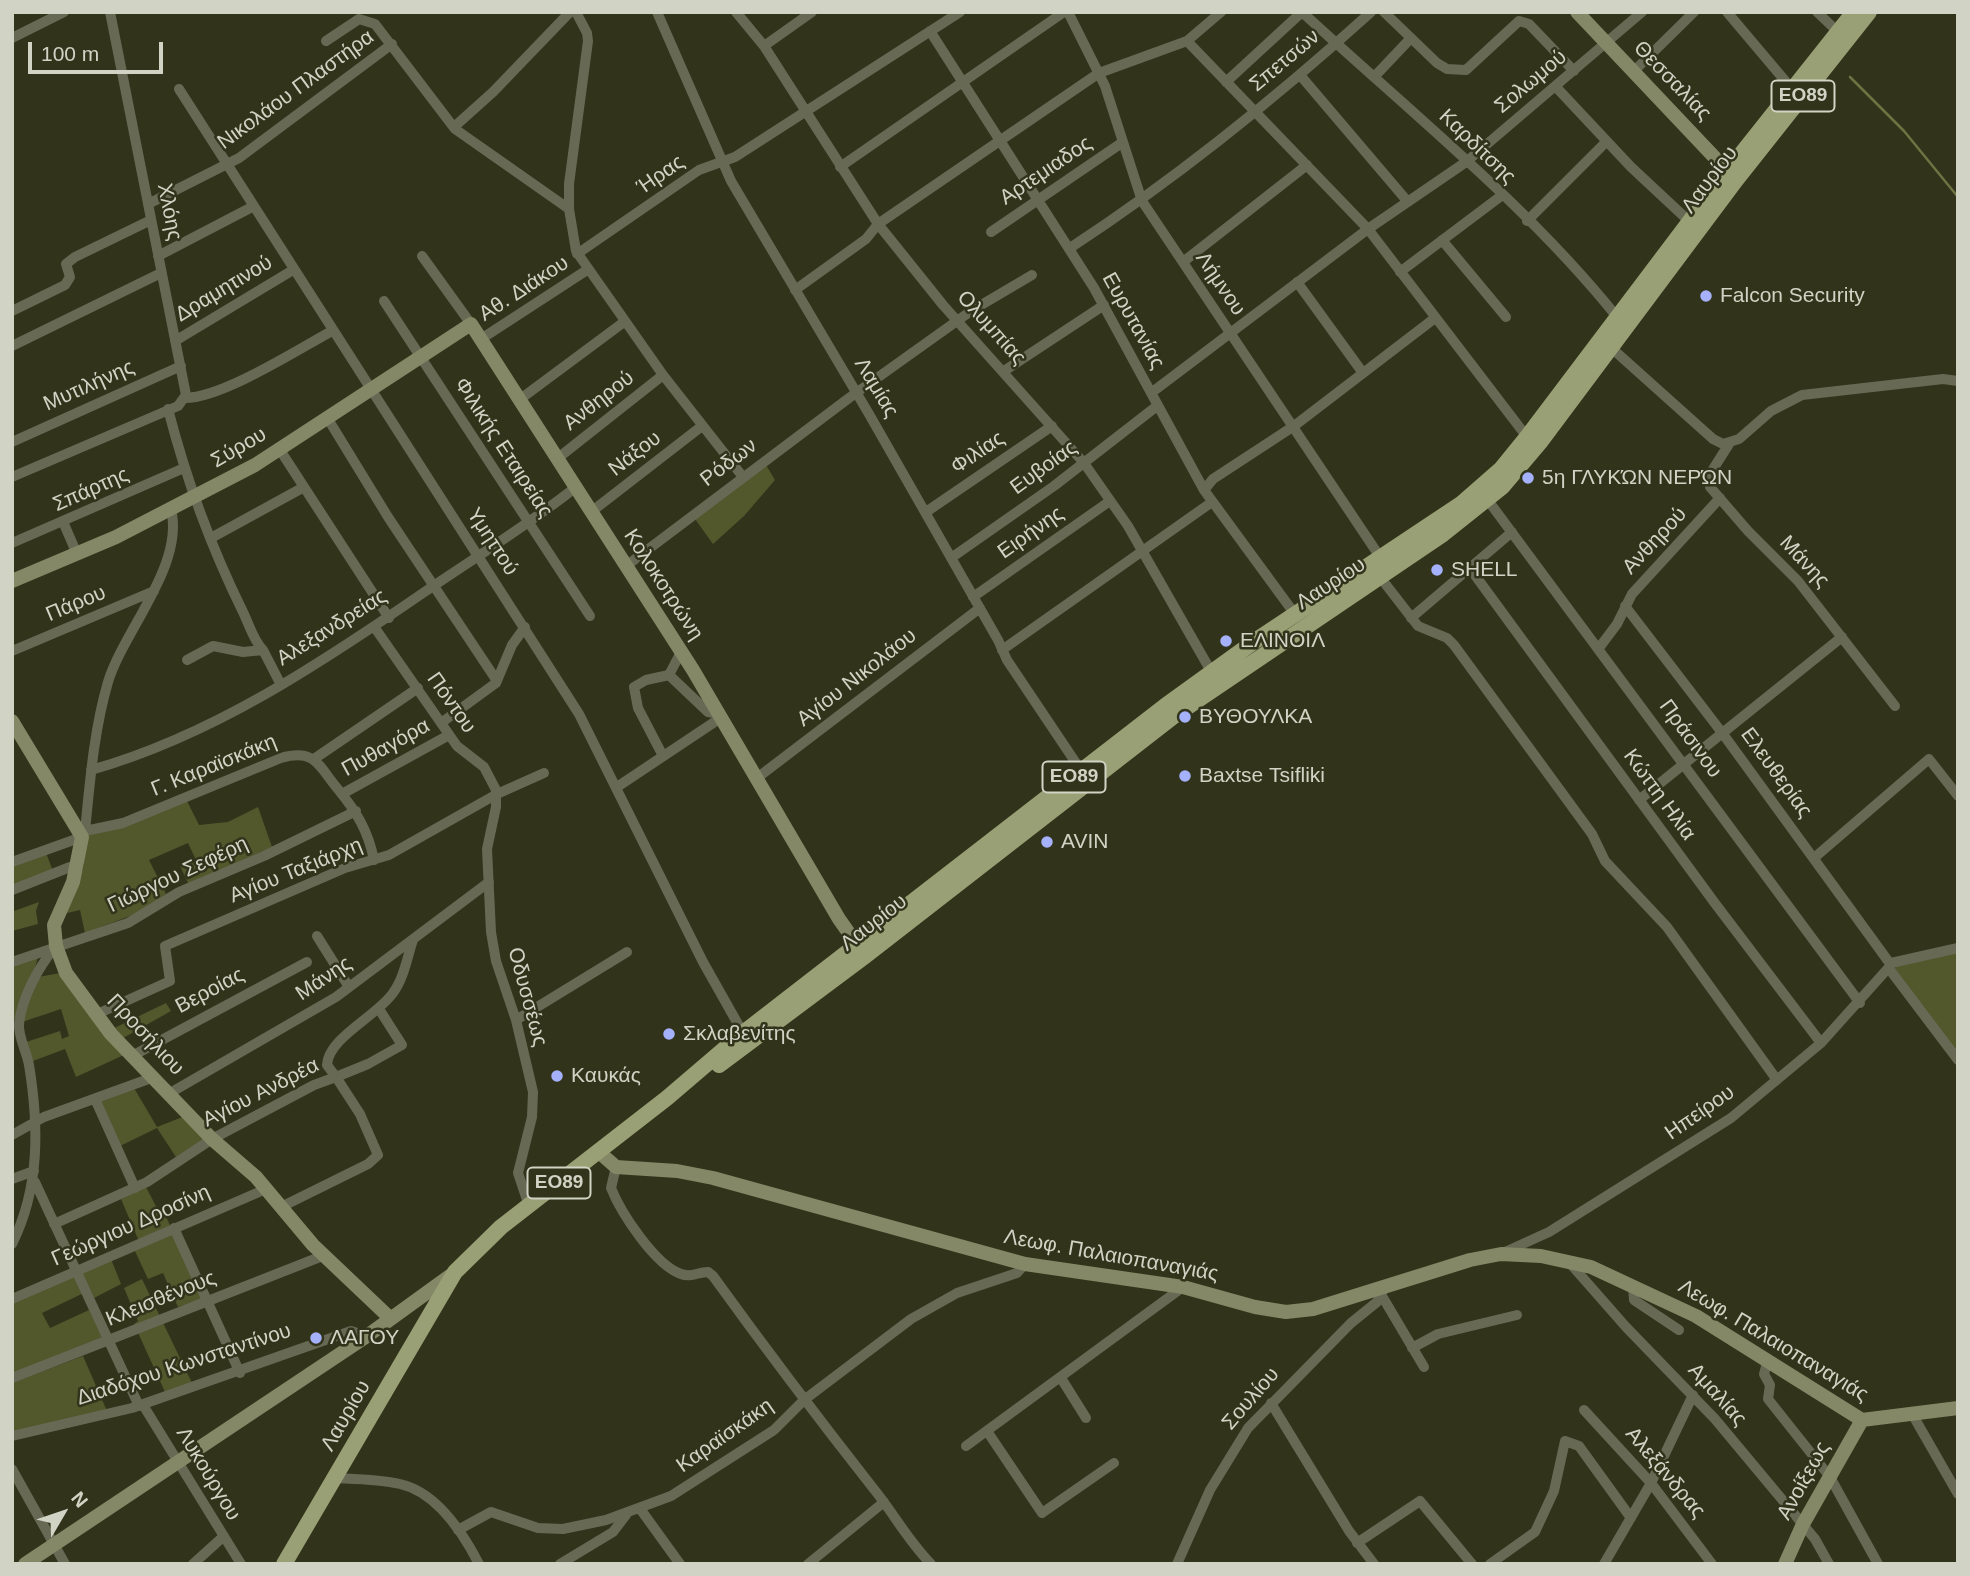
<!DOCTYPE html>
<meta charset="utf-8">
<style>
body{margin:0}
#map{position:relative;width:1970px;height:1576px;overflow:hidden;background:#31341b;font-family:Arial,sans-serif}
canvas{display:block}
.frame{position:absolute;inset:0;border:14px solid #d1d3c4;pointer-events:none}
.north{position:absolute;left:28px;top:1478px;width:70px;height:70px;-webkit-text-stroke:5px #31341b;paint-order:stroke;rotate:51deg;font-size:19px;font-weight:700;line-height:28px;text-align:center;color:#d1d3c4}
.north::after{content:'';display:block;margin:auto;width:24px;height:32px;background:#d1d3c4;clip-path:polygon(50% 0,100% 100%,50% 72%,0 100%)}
.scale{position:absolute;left:28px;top:42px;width:135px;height:32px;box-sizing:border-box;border:4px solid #d1d3c4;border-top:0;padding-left:9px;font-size:21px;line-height:24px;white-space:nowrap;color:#d1d3c4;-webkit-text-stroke:5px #31341b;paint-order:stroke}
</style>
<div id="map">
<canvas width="1970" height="1576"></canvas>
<div class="frame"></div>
<div class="north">N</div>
<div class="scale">100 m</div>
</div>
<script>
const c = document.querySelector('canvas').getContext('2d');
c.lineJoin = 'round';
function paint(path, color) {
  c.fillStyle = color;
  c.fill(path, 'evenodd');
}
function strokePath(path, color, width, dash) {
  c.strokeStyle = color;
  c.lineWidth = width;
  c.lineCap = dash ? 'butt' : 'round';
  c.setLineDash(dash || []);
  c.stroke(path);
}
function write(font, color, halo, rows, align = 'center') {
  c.font = font + ' Arial,sans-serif';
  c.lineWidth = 5;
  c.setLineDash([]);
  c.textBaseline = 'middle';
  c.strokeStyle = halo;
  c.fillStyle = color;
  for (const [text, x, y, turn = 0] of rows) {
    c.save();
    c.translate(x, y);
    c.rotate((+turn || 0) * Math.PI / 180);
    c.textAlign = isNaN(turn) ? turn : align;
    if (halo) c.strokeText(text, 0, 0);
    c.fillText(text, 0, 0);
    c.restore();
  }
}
paint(new Path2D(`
 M766,465l9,15 -31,36 -31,28 -18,-25z
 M187,801l12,24 29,-3 30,-15 14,40 -83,38 -9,-19 16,-6 -8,-17 -39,17 17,34 -28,19 -53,20 -5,-23 -17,4 20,-45 4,-35z
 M46,853l7,18 -41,17v-23z
 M39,902l-3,9 2,13 -26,7 2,-20z
 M1958,951v103l-64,-83 4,-10z
 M38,956l-5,22 27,-5 46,59 60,-29 5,8 -55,31 10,12 -50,23 -11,-28 -32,12 -7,-19 34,-11 2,8 7,-3 -8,-27 -45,15 -4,-12v-45z
 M134,1088l23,39 28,-11 19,23 -28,18 -19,-29 -37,18 -20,-44z
 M146,1187l14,27 4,-2 39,87 -25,8 -15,-34 -15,6 -14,-30 7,-3 -20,-47z
 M111,1259l10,25 -27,14 -4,-8 -48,23 8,15 39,-18 14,29 -91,35v-72z
 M142,1279l50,104 -27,9 -31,-68 4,-3 -14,-33z
 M83,1356l24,55 -95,21v-49z`), '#53572c');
strokePath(new Path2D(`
 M1850,77l54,54 54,66`), '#6d7342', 2.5);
strokePath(new Path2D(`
 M576,12l11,21 1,8 -19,143v25l7,42 87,124 80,102
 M657,12l74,169 138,233 129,226 9,20 75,112
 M736,12l28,34 114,178 65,81 141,158 44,63 84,147
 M1068,12l37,74 37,115 238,356
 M1302,12c107,99 224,192 315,305
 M1384,12l53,51 10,6 19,1 53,-49 10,3 45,47
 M1727,12l65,77
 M1817,12l21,20
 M930,31l164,257 110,202 93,127
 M12,38l52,-26
 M326,41l33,-22 16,5 80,105 114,80
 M1187,41l181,188 159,208
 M764,46l48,-34
 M1634,71l60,-59
 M1300,75l108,127
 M1375,76l36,-38
 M1226,82l76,-70
 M1556,87l75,80 59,55
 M179,89l400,625 124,248 40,71
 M454,127l39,-35 77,-80
 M840,167l224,-155
 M148,204l91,-46 153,-114
 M1527,221l79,-79
 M991,232l132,-90
 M1442,240l64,77
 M1070,248c107,-70 206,-150 301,-236
 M577,254l122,-84 36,-13 225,-145
 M158,256l94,-49
 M422,256l49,68
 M1183,262l124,-97
 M1400,272l101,-76
 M1297,282l66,91
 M795,290l71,-51 12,-15 221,-151 88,-32 34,-29
 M384,301l206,315
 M12,311l53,-26 5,-8 -4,-13 9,-7 76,-37
 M481,339l106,-69
 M175,341l118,-71
 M1607,344l106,95 10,5 16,-5 32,-28 31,-16 141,-16 15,2
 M12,346l149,-73
 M1004,371l100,-66
 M1151,393l217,-164 98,-67 176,-150
 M185,398c37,0 112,-48 147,-67
 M519,400l105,-78
 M168,409c18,70 43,138 75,203 6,12 10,28 20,38
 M328,419l60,98 109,164
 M12,442l169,-76
 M1729,444l-19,30v13l38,44 50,50 97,125
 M280,450l109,168
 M558,458l105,-83
 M12,477l166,-71 8,-11 -76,-383
 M1204,490l9,-11 81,-53 141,-108
 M1487,499l373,504
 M591,512l111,-86
 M926,512l126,-86
 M64,524l13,30
 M211,538l93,-51
 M12,543l172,-75
 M951,558l103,-72 103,-80
 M626,566l223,-168 122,-87 61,-36
 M1469,567l245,335 107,141
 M1380,577l38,49 29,12 7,7 138,189 13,27 62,66 110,153
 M973,597l137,-96
 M1411,618l101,-86
 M375,628l82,118 27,21 12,23v17l-9,42 4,83 5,29 20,59 17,72 -1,25 -14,56 11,33
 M1599,648l18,-24 15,-30 88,-96
 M1002,650l210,-148
 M12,651l142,-60
 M187,660l26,-14 30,6 20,-2 17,33
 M669,675l12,-23
 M441,723l55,-40 16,-38 13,-18
 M663,756l-25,-48 -4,-21 12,-7 23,-5 39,37 12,2
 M314,759l104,-71
 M91,770c121,-34 230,-107 332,-177 51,-35 104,-67 153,-106
 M757,778l223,-170
 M617,787l105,-70
 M342,794l107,-59
 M1639,800l203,-163
 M85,831l38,-8 158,-65c35,-10 38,9 56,30 19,23 31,42 37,72
 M1814,858l115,-99 29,37
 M12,862l70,-25 3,-6c5,-50 9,-101 23,-149 16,-52 77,-117 63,-173
 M12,890l58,-23 6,2
 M317,936l32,51
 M12,962l116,-39 51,-31 85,-36 92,-45
 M1891,963l67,-15
 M1890,970l68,90
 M95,1015l75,-34 -5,-35 180,-78 44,-13 108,-61 47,-21
 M516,1020l111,-68
 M132,1056l175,-94
 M170,1093l166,-96 153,-115
 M95,1099l40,89
 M12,1135l32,-18 110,-40
 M616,1167l-5,21c10,25 44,77 70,86 10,4 17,-2 27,-2l5,4c52,72 105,142 160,212 22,27 33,50 58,76
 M12,1179l22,-8
 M35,1182l104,224
 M281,1207l87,-43 10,-9 -18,-41 -24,-37 32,-13 34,-19 -23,-36
 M54,1224l93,-42 65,-43 102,-54 22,-8 -9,-12c1,-27 50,-49 66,-72 11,-15 14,-35 20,-53
 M174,1228l66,145
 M12,1244c28,-56 27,-118 17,-179 -2,-13 -11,-28 -10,-41 3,-28 20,-57 36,-77
 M1505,1252l44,-20 182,-114 90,-75 70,-78 -168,-231 -98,-128
 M1568,1261l58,66 89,92 100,120 14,25
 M1633,1286l1,14 45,30
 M1382,1296l42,71
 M12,1299l254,-110
 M1412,1348l26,-14 79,-19
 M1768,1359l-4,15 6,11 -2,14 62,78 48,87
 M12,1378l313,-123
 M1061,1378l25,40
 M1271,1403l78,128 25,33
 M143,1405l98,159
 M1584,1410l67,73 61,81
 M1911,1412l47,82
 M987,1431l55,82 72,-50
 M12,1436l120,-28 219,-77 16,5
 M966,1446l217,-159
 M12,1469l53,95
 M334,1478c22,1 45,1 66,6 36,8 63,49 79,80
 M641,1510l39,54
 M458,1530l33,-18 47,16 25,1 43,-9 65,-24 103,-66 30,-30 107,-81 46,-26 60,-20 8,-9
 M1357,1543l63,-42 52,63
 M193,1564l31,-28
 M560,1564l53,-32 13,-17
 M808,1564l76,-62
 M1177,1564l33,-74 38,-62 103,-105 26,-21 9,-17
 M1490,1564l45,-32 19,-41 11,-50 14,5 52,72
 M1604,1564l47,-81 42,-88`), '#676955', 10);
strokePath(new Path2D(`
 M1577,12l158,167
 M12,581l104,-44 139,-72 216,-141 222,346 146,249 24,34
 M12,721l70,116 -9,45 -19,43 2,21 10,27 45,61 101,105 44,38 57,68 78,74
 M599,1152l17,15 61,4 36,7 312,86 158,23 72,20 31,5 27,-3 157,-49 31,-6 40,2 50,11 105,49 166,104 96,-12
 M25,1564l342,-228 87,-63
 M1785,1564l18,-40 59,-104`), '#848867', 14);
strokePath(new Path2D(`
 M719,1065l146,-109 309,-240 269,-182 59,-47 39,-46 195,-261 133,-168
 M284,1564l171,-292 46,-45 166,-129 76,-65 422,-327 90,-65 206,-137 40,-35 26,-32 200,-265 127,-160`), '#9aa075', 16);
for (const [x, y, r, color] of [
 [1706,296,7,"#a6b1fc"],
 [1528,478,7,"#a6b1fc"],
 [1437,570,7,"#a6b1fc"],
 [1226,641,7,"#a6b1fc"],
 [1185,717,7,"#a6b1fc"],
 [1185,776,7,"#a6b1fc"],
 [1047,842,7,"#a6b1fc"],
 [669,1034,7,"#a6b1fc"],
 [557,1076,7,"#a6b1fc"],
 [316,1338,7,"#a6b1fc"]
]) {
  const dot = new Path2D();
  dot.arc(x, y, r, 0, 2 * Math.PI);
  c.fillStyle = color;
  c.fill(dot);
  strokePath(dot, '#31341b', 2.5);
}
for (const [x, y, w] of [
 [1803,96,63],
 [1074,777,63],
 [559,1183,63]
]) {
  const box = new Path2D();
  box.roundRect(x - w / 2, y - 15.5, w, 31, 5);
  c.fillStyle = '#31341b';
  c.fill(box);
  strokePath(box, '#d1d3c4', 2);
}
write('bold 19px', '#d1d3c4', null, [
 ["ΕΟ89",1803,96],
 ["ΕΟ89",1074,777],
 ["ΕΟ89",559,1183]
]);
write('21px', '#d1d3c4', '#31341b', [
 ["Σπετσών",1285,61,-40],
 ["Θεσσαλίας",1672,81,46],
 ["Σολωμού",1531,82,-40],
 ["Νικολάου Πλαστήρα",296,90,-36],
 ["Καρδίτσης",1477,147,44],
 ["Αρτεμιαδος",1046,171,-34],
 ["Ήρας",661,175,-35],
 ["Λαυρίου",1710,180,-53],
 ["Χλόης",169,212,79],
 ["Λήμνου",1220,284,56],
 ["Δραμητινού",224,289,-31],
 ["Αθ. Διάκου",524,289,-33],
 ["Ευρυτανίας",1133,321,61],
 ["Ολυμπίας",991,328,48],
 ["Μυτιλήνης",89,386,-24],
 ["Λαμίας",876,388,59],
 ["Ανθηρού",599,401,-38],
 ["Σύρου",239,448,-30],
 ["Φιλικής Εταιρείας",503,448,57],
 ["Φιλίας",978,453,-34],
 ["Νάξου",635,454,-38],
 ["Ρόδων",729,463,-37],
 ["Ευβοίας",1044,468,-36],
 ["Σπάρτης",91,490,-24],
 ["Ειρήνης",1031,533,-35],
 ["Ανθηρού",1655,541,-47],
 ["Υμηττού",492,542,57],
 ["Μάνης",1804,562,47],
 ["Λαυρίου",1331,584,-33],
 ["Κολοκοτρώνη",663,585,57],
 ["Πάρου",76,604,-23],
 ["Αλεξανδρείας",332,628,-32],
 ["Αγίου Νικολάου",857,678,-38],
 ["Πόντου",451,703,55],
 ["Πράσινου",1690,739,54],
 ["Πυθαγόρα",386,748,-29],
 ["Γ. Καραϊσκάκη",214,766,-22],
 ["Ελευθερίας",1776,773,54],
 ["Κώττη Ηλία",1659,795,54],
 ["Αγίου Ταξιάρχη",296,871,-22],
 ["Γιώργου Σεφέρη",178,875,-25],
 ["Λαυρίου",874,923,-38],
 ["Μάνης",324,979,-34],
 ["Βεροίας",210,991,-28],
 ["Οδυσσέως",527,997,75],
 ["Προσήλιου",145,1035,47],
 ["Αγίου Ανδρέα",261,1093,-27],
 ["Ηπείρου",1700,1113,-35],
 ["Γεώργιου Δροσίνη",131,1226,-24],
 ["Λεωφ. Παλαιοπαναγιάς",1111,1256,10],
 ["Κλεισθένους",161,1299,-22],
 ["Λεωφ. Παλαιοπαναγιάς",1773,1341,31],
 ["Διαδόχου Κωνσταντίνου",184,1365,-18],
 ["Αμαλίας",1717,1395,48],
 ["Σουλίου",1251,1399,-49],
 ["Λαυρίου",346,1416,-60],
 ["Καραϊσκάκη",725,1436,-35],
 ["Αλεξάνδρας",1665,1473,50],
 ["Λυκούργου",208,1474,59],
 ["Ανοίξεως",1804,1481,-61]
]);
write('21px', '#d1d3c4', '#31341b', [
 ["Falcon Security",1720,296],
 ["5η ΓΛΥΚΏΝ ΝΕΡΏΝ",1542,478],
 ["SHELL",1451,570],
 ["ΕΛΙΝΟΙΛ",1240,641],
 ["ΒΥΘΟΥΛΚΑ",1199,717],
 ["Baxtse Tsifliki",1199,776],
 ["AVIN",1061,842],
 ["Σκλαβενίτης",683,1034],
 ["Καυκάς",571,1076],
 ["ΛΑΓΟΥ",330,1338]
], 'left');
</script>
